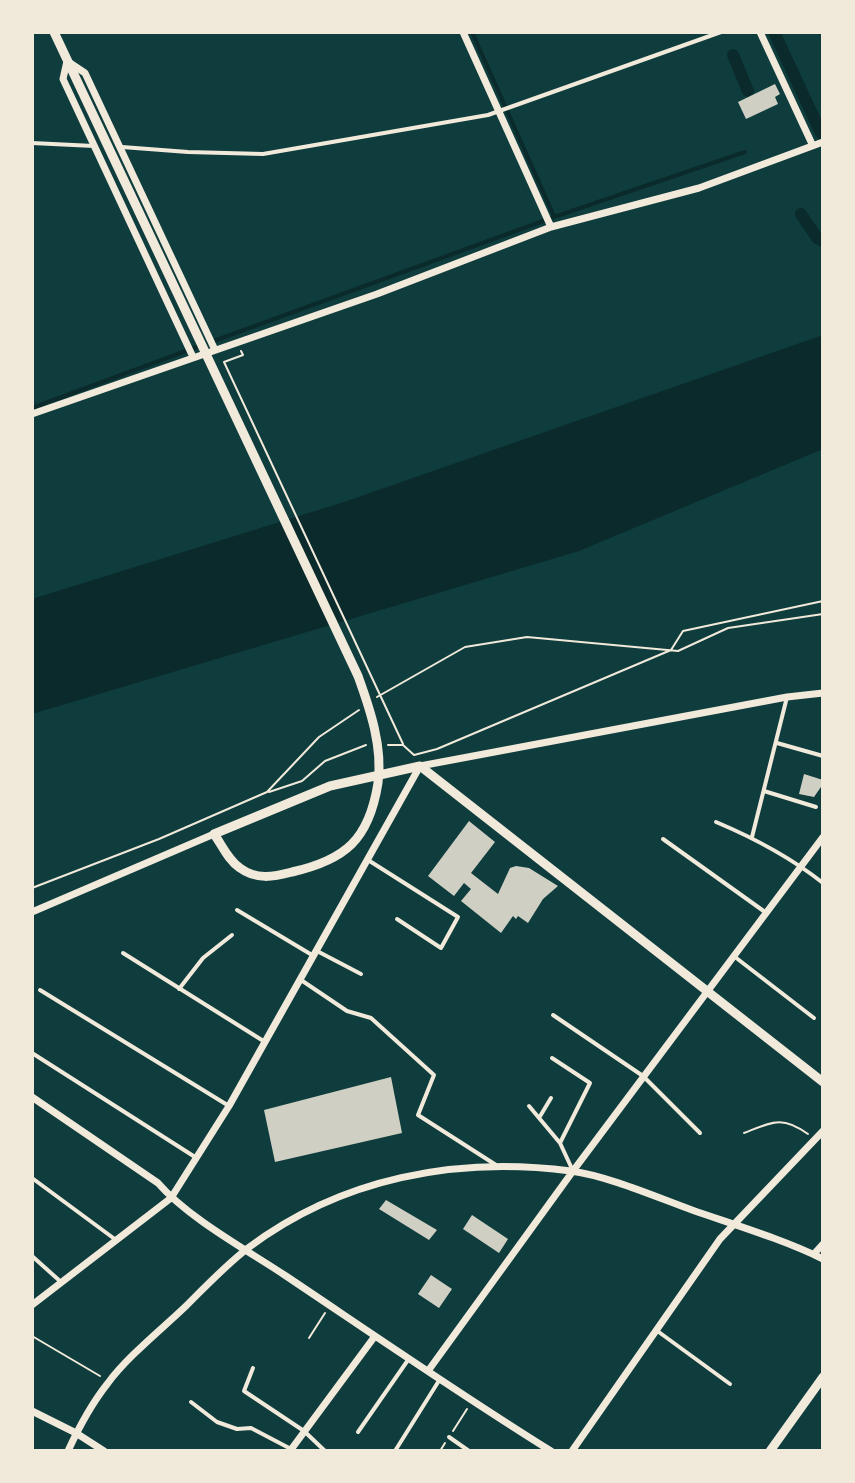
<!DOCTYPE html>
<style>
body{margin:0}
#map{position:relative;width:855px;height:1483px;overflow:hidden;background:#0f3d3e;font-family:"Noto Serif",serif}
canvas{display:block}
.frame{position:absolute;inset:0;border:34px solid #f1e9da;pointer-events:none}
</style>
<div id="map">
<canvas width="855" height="1483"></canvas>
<div class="frame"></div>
</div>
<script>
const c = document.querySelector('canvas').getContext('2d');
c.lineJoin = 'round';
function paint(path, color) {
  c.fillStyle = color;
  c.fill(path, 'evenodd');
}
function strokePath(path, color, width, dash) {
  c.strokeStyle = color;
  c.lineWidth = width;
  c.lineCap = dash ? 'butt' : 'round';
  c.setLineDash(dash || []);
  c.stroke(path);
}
paint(new Path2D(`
 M823,335v114l-244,102 -547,163v-115l312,-97z`), '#0a2a2b');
strokePath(new Path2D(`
 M472,32l82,184
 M821,133l2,-1
 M211,342l343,-125 191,-65
 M32,408l170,-63`), '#0a2a2b', 4);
strokePath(new Path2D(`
 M774,32l47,101
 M733,55l15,36
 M801,214l16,24 6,3`), '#0a2a2b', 12);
paint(new Path2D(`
 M775,84l5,10 -5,3 3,7 -32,15 -8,-17z
 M804,774l19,6v4l-9,13 -15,-3z
 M469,821l26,21 -24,31 27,21 12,-26 6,-2 13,2 29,18 -15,13 -15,24 -10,-7 -2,3 -3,-3 -12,17 -40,-32 10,-12 -7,-6 -10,13 -26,-20z
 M391,1077l11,56 -127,29 -11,-52z
 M386,1200l51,30 -8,10 -50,-31z
 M472,1215l36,24 -9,14 -36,-24z
 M431,1275l21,14 -13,19 -21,-14z`), '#cfcfc3');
strokePath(new Path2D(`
 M241,351l2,4 -19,7 179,382
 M377,697l88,-50 62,-10 151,14 50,-23 95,-14
 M388,745h15l11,10 23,-6 234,-99 12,-19 140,-30
 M269,792l33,-11 23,-20 41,-16
 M32,888l127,-49 108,-47 52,-55 40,-27
 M744,1133c28,-11 38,-18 64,1
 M32,1336l68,40
 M309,1338l16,-25
 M453,1431l14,-22
 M440,1451l5,-8`), '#f1e9da', 2);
strokePath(new Path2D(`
 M32,143l62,3
 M122,147l66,5 75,2 225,-39 233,-83
 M777,743l46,13
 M764,791l52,16
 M716,822c38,16 74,35 107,61
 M752,837l35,-140
 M663,839l102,73
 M368,860l90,57 -17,31 -44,-29
 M237,910l75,45
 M317,951l44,23
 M123,953l142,89
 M735,957l79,61
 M301,980l46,31 24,7 63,57 -16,40 78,50
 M179,989l24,-31 29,-23
 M40,990l189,116
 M553,1015l90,61 57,57
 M32,1053l163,104
 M552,1058l38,25 -30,60 13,28
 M529,1106l31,37
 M539,1118l12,-20
 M32,1178l84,62
 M32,1256l29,26
 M656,1330l74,54
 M253,1368l-9,23 60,40 21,20
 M191,1402l26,20 20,7 14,-1 40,21
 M358,1432l50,-72
 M449,1437l20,14
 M395,1451l45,-72`), '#f1e9da', 4);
strokePath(new Path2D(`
 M463,32l88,195
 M760,32l52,112
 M193,357l-130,-278 4,-18 18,12 130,277
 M32,414l345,-120 174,-67 148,-39 124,-46
 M32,912l182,-78
 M32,1097l126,86c30,35 89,67 128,93 88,59 175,119 265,175
 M814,1254l9,-10
 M32,1305l139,-107 58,-92 191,-340 367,-69 36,-4
 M428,1371l145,-200 250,-334
 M32,1411l44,22 28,18
 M68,1451c11,-24 24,-48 40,-68 19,-26 54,-54 78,-77 20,-20 40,-41 62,-58 93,-70 208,-92 323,-77 37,5 85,26 121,39 43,15 90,29 131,49
 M290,1451l85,-115
 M572,1451l148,-212 103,-108`), '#f1e9da', 7);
strokePath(new Path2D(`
 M54,32l304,644c12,33 25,71 20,107 -9,57 -33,77 -86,89 -19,5 -36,8 -52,-4 -12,-8 -18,-23 -26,-34l116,-48 90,-20 403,316
 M770,1451l53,-74`), '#f1e9da', 9);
</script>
